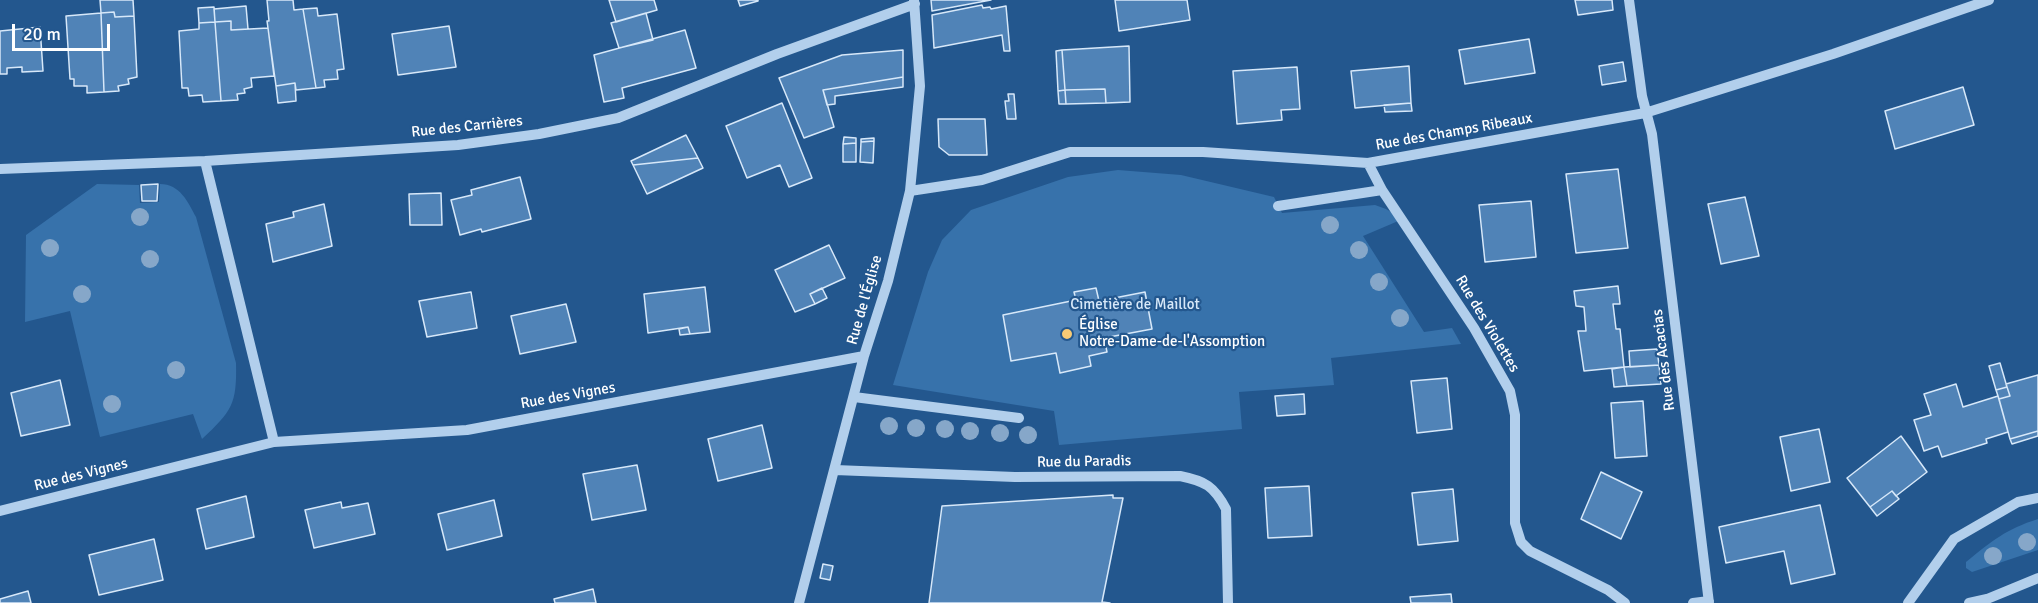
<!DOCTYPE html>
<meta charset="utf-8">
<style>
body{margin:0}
#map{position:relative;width:2038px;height:603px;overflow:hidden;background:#23578e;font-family:Signika,sans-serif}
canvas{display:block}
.scale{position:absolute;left:12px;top:24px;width:98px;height:27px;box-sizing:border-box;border:3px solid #fff;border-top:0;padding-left:8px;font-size:18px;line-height:21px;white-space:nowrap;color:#fff;-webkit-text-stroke:4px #23578e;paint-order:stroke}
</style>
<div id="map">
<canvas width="2038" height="603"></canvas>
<div class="scale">20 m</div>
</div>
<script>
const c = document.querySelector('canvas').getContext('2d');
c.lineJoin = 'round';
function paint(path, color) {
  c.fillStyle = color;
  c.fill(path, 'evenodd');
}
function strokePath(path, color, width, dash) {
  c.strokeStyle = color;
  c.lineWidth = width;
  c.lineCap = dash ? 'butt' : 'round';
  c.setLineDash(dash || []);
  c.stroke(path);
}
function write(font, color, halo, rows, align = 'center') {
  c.font = font + ' Signika,sans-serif';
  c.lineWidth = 4.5;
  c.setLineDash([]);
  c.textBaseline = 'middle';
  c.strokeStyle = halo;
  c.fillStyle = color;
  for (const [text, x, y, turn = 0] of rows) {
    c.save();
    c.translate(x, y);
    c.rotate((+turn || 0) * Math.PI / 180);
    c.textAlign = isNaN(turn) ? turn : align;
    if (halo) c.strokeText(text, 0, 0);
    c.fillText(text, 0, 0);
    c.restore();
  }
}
paint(new Path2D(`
 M1118,170l63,5 93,22 8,16 93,-8 11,4 17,10 -40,17 61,96 28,-4 9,16 -130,14 3,27 -95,7 3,37 -183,16 -5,-34 -161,-26 35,-113 14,-32 29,-30 97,-33z
 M97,184l42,1 1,18 19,-1 1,-18c20,0 28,18 36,33l40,146c1,41 -4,48 -34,76l-9,-25 -93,23 -30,-126 -45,11 1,-87z
 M2038,519v31l-66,22 -6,-4v-6c26,-21 40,-33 72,-43z`), '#3772ab');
const building = new Path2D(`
 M100,0h33l1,16 -19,1 -1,-5 -13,1z
 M267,0h26l1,10 9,-1 13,79 -20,2 -1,-7 -19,3 -9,-65h2z
 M609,0h45l3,10 -41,12z
 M738,0h20v1l-18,5z
 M931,0h60l-59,11z
 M1115,0h72l3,20 -71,11z
 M1575,0h37l1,10 -35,5z
 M982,5l1,3 7,-1 1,2 15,-3 4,45h-6l-2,-16 -68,13 -2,-33z
 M246,6l2,23 -17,1v-9l-16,1 -1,-13z
 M214,7l1,15 -16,1 -1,-15z
 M317,8l1,8 19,-2 7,55 -7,1 1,9 -14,1 1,7 -9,1 -13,-79z
 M114,12l1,5 19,-1 3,61 -9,2 1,5 -11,2 1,5 -15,1 -3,-79z
 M101,13l3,79 -17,1v-7h-13v-7h-4l-4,-63z
 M646,13l7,27 -34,8 -8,-25z
 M231,21v9l37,-2 6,48 -23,2 1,9 -8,2 1,4 -8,1 1,6 -17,1 -6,-79z
 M215,22l6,79 -18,1 -1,-7 -13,1 -1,-8h-6l-3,-57 20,-2v-6z
 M449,26l7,41 -58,8 -6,-41z
 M40,27l3,44 -21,1v-5l-15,1v6h-7v-43z
 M685,30l11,38 -74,20 2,10 -20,4 -10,-47z
 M1529,39l6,34 -70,11 -6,-34z
 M1129,46l1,56 -24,1 -1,-14 -40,1 -3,-40z
 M903,50v27l-80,13 11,37 -30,11 -25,-60 63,-23z
 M1062,50l3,40 -7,1 -2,-40z
 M1623,62l3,19 -24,4 -3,-19z
 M1409,66l2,37 -56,5 -4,-37z
 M1297,67l3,42 -19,1 1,10 -45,4 -4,-53z
 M903,77v10l-68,9v8l-8,1 -4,-15z
 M295,83l1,18 -18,2 -2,-17z
 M1963,87l11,38 -79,24 -10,-38z
 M1105,89l1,14 -40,1 -1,-14z
 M1065,90l1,14h-7l-1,-13z
 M1008,94h6l2,25h-9l-2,-18h4z
 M782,103l30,75 -23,9 -9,-22 -33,13 -21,-52z
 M1411,103l1,8 -27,1 -1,-7z
 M938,119h47l2,36h-38l-10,-8z
 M686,135l12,23 -65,7 -2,-4z
 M844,137l12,1v5l-13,1z
 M874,138v3l-13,1v-3z
 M874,141l-1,22 -13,-1 1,-20z
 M856,143v19h-13v-18z
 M698,158l5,10 -56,26 -14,-29z
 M1618,169l10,79 -52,5 -10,-79z
 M520,177l11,42 -49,13 -1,-3 -21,6 -9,-35 21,-5 -1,-5z
 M158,184l-1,17h-15l-1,-16z
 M441,193l1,32h-32l-1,-31z
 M1745,197l14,59 -38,8 -13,-60z
 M1531,201l5,56 -51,5 -6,-57z
 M324,204l8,42 -59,16 -7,-38 28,-7 -1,-5z
 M829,245l16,33 -35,16 5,10 -20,8 -20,-42z
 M1618,286l2,18h-7l3,25h4l4,38 -40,4 -6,-40h8l-2,-24 -8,-1 -2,-15z
 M705,287l5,45 -20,2 -2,-7 -40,6 -4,-39z
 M822,288l5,10 -12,6 -5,-10z
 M1096,288l3,13 46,-9 7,37 -48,9 3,14 -18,4 2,10 -31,7 -4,-20 -45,8 -8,-46 73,-15 -2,-8z
 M471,292l6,36 -50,9 -8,-36z
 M566,304l10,38 -56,12 -9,-38z
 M688,327l2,7 -10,1 -1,-6z
 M1657,349l2,16 -29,2 -1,-16z
 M2000,363l7,24 -11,3 -7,-24z
 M1659,365l2,19 -34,2 -3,-19z
 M1624,367l3,19 -13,1 -2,-18z
 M2038,375v56l-28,8 -11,-40 11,-3 -4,-12z
 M1447,378l5,51 -35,4 -6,-52z
 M60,380l10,45 -49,11 -10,-43z
 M1956,384l7,23 35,-11 10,36 -22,7 1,4 -45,14 -4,-11 -14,5 -10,-31 17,-5 -7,-21z
 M2007,387l3,9 -11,3 -3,-9z
 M1304,394l1,20 -28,2 -2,-20z
 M1643,401l4,55 -32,2 -4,-55z
 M762,425l10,43 -54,13 -10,-42z
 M1819,429l11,53 -39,9 -11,-54z
 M2038,431v5l-26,8 -2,-5z
 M1901,436l26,36 -31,24 -4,-5 -22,16 -23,-29z
 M637,465l9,45 -54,10 -9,-46z
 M1601,472l41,20 -21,47 -40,-20z
 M1309,486l3,50 -44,2 -3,-50z
 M1453,489l5,52 -40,4 -6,-52z
 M1892,491l7,8 -22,17 -7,-9z
 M1113,495v3h10l-21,104 8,1h-181l13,-97z
 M246,496l8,41 -48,12 -9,-40z
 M494,500l8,36 -55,14 -9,-36z
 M341,502l1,6 26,-5 7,31 -61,14 -9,-38z
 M1820,505l15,69 -44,10 -7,-33 -58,12 -7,-36z
 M154,539l9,41 -64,15 -10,-40z
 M823,564l10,2 -3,14 -10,-2z
 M593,589l3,14h-41l-1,-4z
 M28,591l3,12h-31v-4z
 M1451,594l1,9h-41l-1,-6z`);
paint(building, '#5083b7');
strokePath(building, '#d7e8f9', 1.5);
strokePath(new Path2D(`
 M1629,0l13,96 10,38 57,469
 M205,161l69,281
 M1368,163l14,27 92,138 36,63 5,24v108l6,19 9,9 78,39 17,13
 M0,169l205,-8 253,-16 81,-11 79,-16 159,-64 138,-50
 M910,191l72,-11 88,-28h133l165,11 277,-50 188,-59 156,-54
 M1278,206l104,-16
 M854,397l165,21
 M835,470l180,7 165,-1c25,5 34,10 46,33l2,94
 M0,511l274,-69 193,-12 397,-74
 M799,603l65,-247 24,-75 22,-90 10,-105 -6,-86
 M1693,603l16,-2
 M1908,603l46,-64 64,-37 20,-4
 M1969,603l18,-4 51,-21`), '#b2cfec', 10);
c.fillStyle = '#86a7c9';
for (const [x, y] of [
 [140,217],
 [1330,225],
 [50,248],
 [1359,250],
 [150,259],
 [1379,282],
 [82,294],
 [1400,318],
 [176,370],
 [112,404],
 [889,426],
 [916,428],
 [945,429],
 [970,431],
 [1000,433],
 [1028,435],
 [2027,542],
 [1993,556]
]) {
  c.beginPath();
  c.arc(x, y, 9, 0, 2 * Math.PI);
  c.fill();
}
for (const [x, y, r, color] of [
 [1067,334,6,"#f7ca75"]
]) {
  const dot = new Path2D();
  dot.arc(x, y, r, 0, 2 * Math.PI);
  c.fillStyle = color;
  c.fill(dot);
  strokePath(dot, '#23578e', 2);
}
write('15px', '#fff', '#23578e', [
 ["Rue des Carrières",467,127,-6],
 ["Rue des Champs Ribeaux",1454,132,-10],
 ["Rue de l'Église",865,300,-74],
 ["Rue des Violettes",1487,324,59],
 ["Rue des Acacias",1664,360,-97],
 ["Rue des Vignes",568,396,-10],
 ["Rue du Paradis",1084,462,-1],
 ["Rue des Vignes",81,475,-14]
]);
write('15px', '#d7e8f9', '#23578e', [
 ["Cimetière de Maillot",1135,305]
]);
write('15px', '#fff', '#23578e', [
 ["Église",1079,325],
 ["Notre-Dame-de-l'Assomption",1079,342]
], 'left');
</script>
